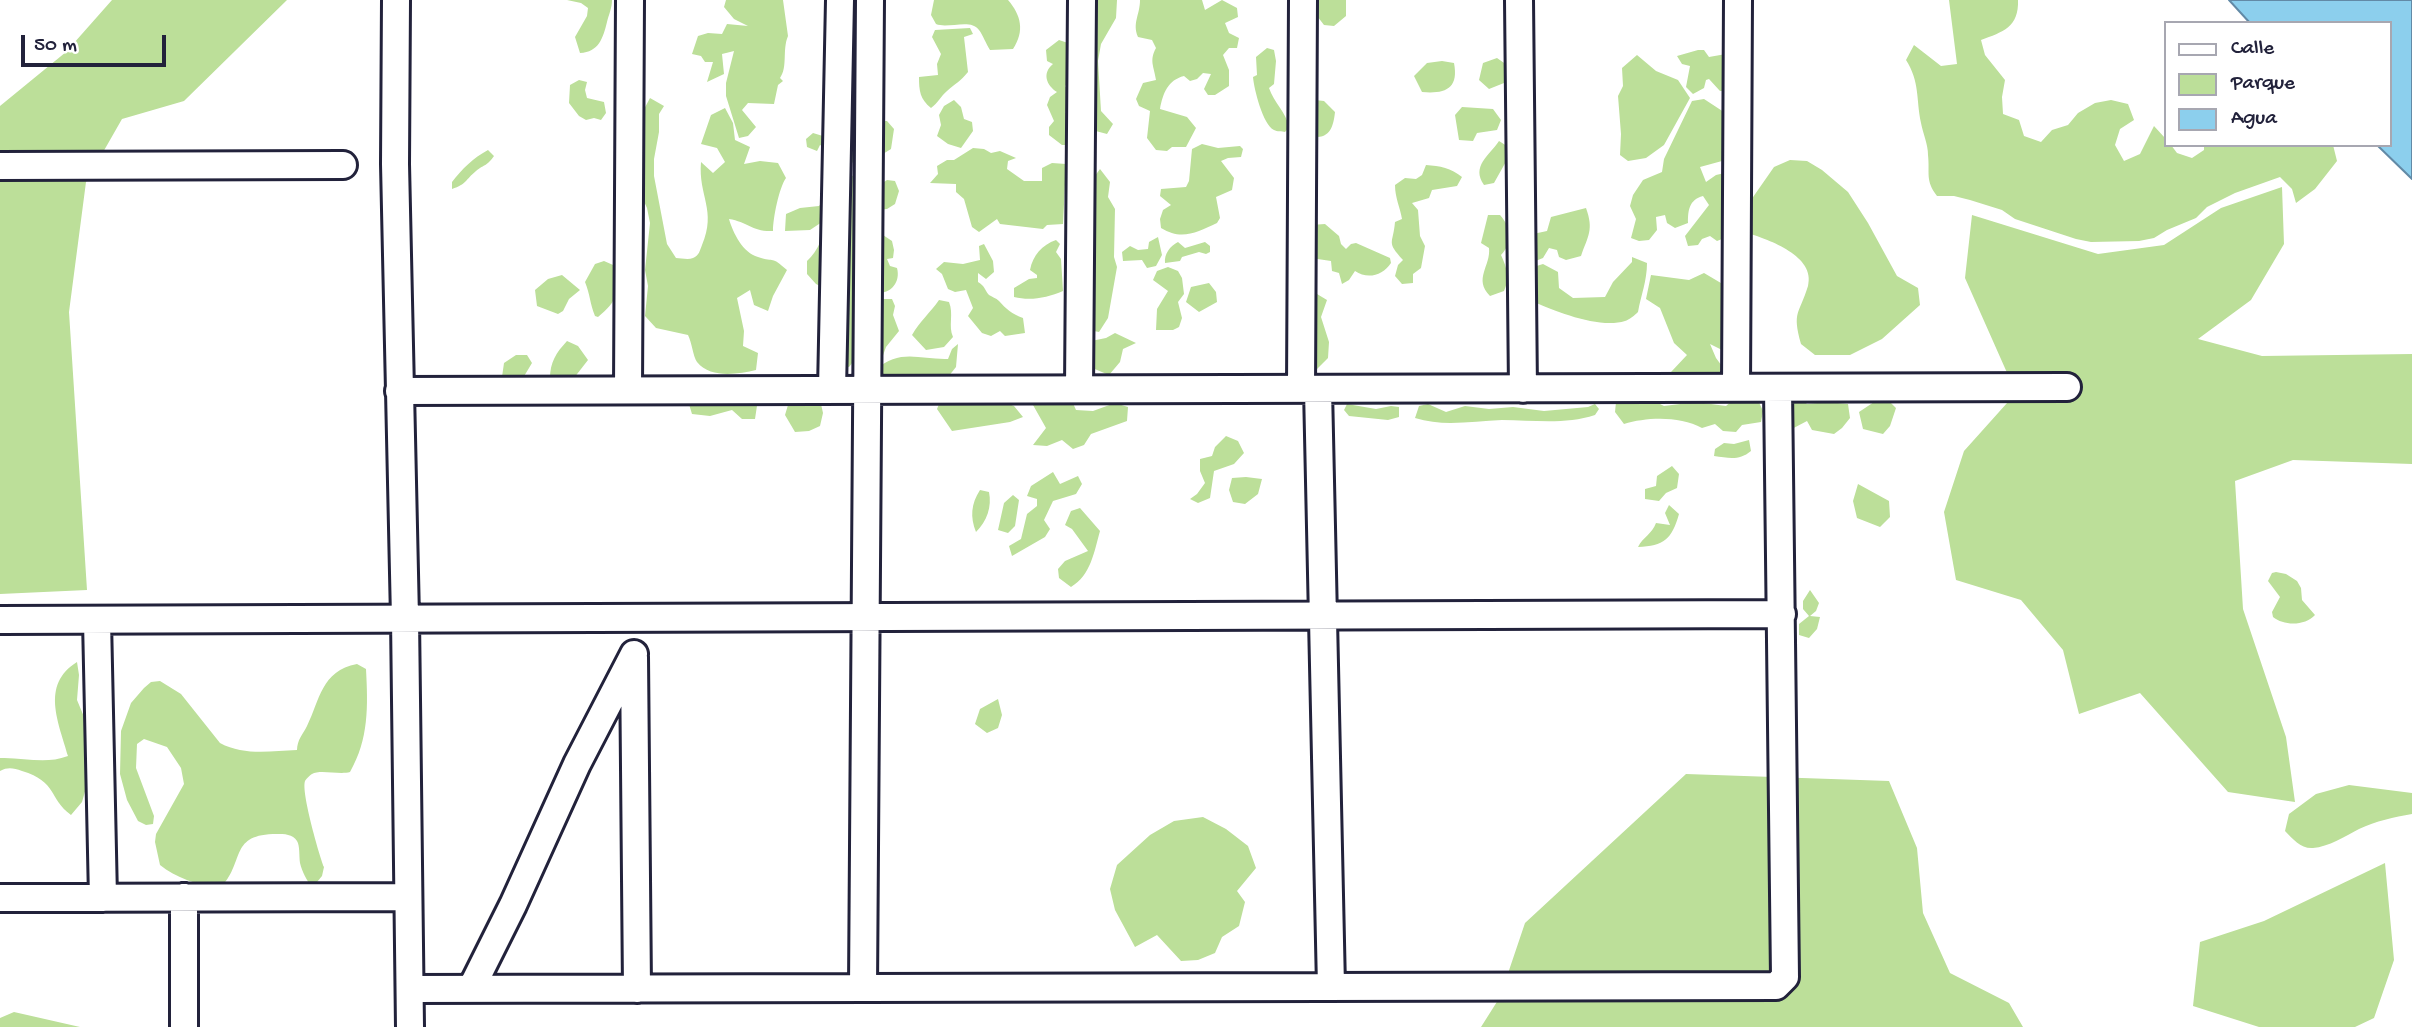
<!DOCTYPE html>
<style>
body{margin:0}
#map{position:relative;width:2412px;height:1027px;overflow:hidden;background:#fff;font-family:"Gochi Hand",sans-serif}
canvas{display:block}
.legend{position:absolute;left:2164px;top:21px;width:228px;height:126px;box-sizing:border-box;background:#fff;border:2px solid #a7a7b1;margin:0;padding:9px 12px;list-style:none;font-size:21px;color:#22223b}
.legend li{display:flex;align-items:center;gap:14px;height:35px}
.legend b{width:35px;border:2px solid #a7a7b1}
.scale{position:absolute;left:21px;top:35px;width:145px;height:32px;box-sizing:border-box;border:4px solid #22223b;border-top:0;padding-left:9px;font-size:21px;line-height:24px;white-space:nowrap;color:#22223b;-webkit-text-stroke:5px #fff;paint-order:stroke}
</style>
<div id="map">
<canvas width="2412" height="1027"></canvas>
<ul class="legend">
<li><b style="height:9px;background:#fff"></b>Calle</li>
<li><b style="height:19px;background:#bcdf99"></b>Parque</li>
<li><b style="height:19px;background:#8ccfed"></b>Agua</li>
</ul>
<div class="scale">50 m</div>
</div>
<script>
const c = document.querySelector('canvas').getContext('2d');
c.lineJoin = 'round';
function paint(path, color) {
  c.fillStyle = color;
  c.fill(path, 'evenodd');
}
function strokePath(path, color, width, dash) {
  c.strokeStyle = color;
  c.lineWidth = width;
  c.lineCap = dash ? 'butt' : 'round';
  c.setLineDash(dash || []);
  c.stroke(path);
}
paint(new Path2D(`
 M112,0h175l-103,101 -62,18 -36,63 -17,130 18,278 -87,4v-488l66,-54z
 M567,0h45c0,8 -3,14 -5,22 -4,16 -8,30 -27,31l-5,-16 12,-21 1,-8 -7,-5z
 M726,0h57l5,36c-6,14 0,31 -8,42l3,3 -5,4 -4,19 -26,-1 -6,7 14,17 -8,9 -9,2 -13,-42v-13l8,-32 -12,3 2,20 -17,8 6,-20h-8l-4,-6 -9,-2 6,-18 10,-3 14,1 5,-10 21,2 -14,-7 -10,-12z
 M934,0h74c13,15 17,31 5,49l-23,1c-4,-6 -7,-15 -11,-20 -8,-12 -31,-1 -43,-6l-5,-9z
 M1090,0h27l-1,18 -15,26 -3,17 3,50 12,13 -6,10 -15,-4z
 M1140,0h62l3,10 17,-10 15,8 1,9 -13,6 4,10 10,5 -2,10h-8l-6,7 6,15v16l-14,9h-7l-4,-6 7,-15 -8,-1 -6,6 -7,2 -6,-5c-16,4 -21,17 -24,33l27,8 9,11 -10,19h-14l-5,4 -11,-1 -9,-12 3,-27 -11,-5 -3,-7 7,-16 13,-3c-2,-14 -7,-19 0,-32l-4,-8 -14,-3c-6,-14 2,-22 2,-37z
 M1313,0h33v16l-12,10 -10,-1 -10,-13z
 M1949,0h69c1,27 -15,32 -37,40l4,15 20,25 -3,17 1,17 16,6 5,16 17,6 11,-12 16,-5 10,-12 17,-10 16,-3 17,4 6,16 -14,9 -5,16 9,16 16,-7 14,-28 11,12v7h6l6,8 15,5 12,-8v-5h129l4,16 -22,28 -19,14 -4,-14 -12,-12 -45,16 -28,14 -11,11 -29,12 -13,8 -15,3 -48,1 -15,-3 -61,-20 -13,-9 -32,-10 -16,-4h-17c-12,-16 -7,-22 -9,-41 0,-11 -5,-21 -7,-32 -5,-24 -1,-41 -15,-63l8,-15 27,21 16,-2z
 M856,24l9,8 -10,27 5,6 16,56h11l7,8 -3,20 -13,8 -15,-3c-14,13 -19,14 -37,9l-4,-8 2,-8 -4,-2 -3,6 -10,-4 -1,-8 7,-6 13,4 18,-112z
 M970,28l3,6 -9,3 4,35c-8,10 -12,11 -21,19 -6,5 -9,12 -16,17 -11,-9 -12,-17 -12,-31l19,-2 -1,-11 4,-10 -9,-17 3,-7z
 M1059,40l9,3 5,11 -6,8 5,7 1,10 -8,7 4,5v18l-4,3 10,10 -6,23h-7l-13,-10v-8l5,-6 -7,-16 3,-8 7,-5c-11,-7 -15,-19 -4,-28l-6,-3 -1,-11z
 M1267,48l7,2 2,11 -2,23 -5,4c5,15 17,24 20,39l-4,5c-3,-1 -8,0 -11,-2 -11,-5 -20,-41 -21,-53l4,-2 -1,-18z
 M1698,50h6l5,7 17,-3 4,37h-10l-11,-12 -3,1 -2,8 -11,6 -7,-7 4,-21 -8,-2 -5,-8z
 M1637,55l19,16 22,9 12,18 -26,47 -18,13 -18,3 -8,-6 1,-21 -3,-38 5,-10 -1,-18z
 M1497,58l10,7 2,16 -20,8 -10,-9 4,-17z
 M1442,61l12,2c5,26 -9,31 -32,29l-8,-16 13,-13z
 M579,80l8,2 -2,8 2,8 17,4 2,11 -5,7 -7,-2 -8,2 -7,-4 -10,-13 1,-18z
 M650,98l14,8 -5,8v18l-5,27v17l13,68 9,14c5,0 12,2 17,0 6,-2 7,-8 9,-13 15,-35 -4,-49 -1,-83l12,11 12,-11 -8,-14 -16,-4 10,-29 14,-7 8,15 2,17 15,7 -6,17 16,-3 18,2 8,15c-7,10 -13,40 -13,53 -21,1 -25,-9 -44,-12 4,14 14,34 29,38 18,6 12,-2 29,13l-14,26 -5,15 -14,-6 -4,-15 -13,8 7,33 -1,15 15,7 -2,17c-18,4 -45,9 -59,-8 -4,-6 -5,-19 -9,-27l-32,-7 -11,-12 3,-30 -3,-16 5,-47 -3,-15 -7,-15 2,-80z
 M1704,99l29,19 -2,19 -9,24 -22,6 6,15 10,-7 13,-3 -2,65 -10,4 -7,-5 -8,3 -4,6 -10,1 -3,-10 24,-31 -6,-9c-14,4 -15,14 -15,27l-13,5 -8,-5 -2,-8 -9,2 1,13 -8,10 -10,1 -8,-3 5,-19 -6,-13 3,-11 10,-15 19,-8 2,-13 28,-58z
 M954,100l7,7 3,12 8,3 1,9 -12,17 -13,-4 -11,-8 4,-11 -2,-10 5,-9z
 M1315,100l9,1 11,11c-3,31 -17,26 -41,22z
 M1462,107l31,2 8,11 -4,10 -20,3 -4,8 -14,-1 -4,-25z
 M1499,141l11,7 -2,10 -14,25 -10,2c-13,-19 5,-29 15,-44z
 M1202,144l16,4 22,-2 3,3 -2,8 -13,1 -7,3 13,17 -2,12 -16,7 4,21 -3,5c-20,9 -35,18 -56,5l-1,-9 3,-9 8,-5 -11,-9 1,-7 25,-2 3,-6 3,-32z
 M973,148l11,1 7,4 9,-2 16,7 -8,3 -1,8 17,12h18v-13l10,-5 14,1 -3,60 -16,1 -4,4 -43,-5 -3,-5 -18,13 -7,-5 -8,-28 -8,-7v-8l-26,-1 8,-9 -1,-8 10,-6h7z
 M488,150l6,6c-7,10 -9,8 -18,15 -11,9 -9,13 -24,18v-7c10,-13 21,-24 36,-32z
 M1790,160l17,1 15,9 26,22 20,31 29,53 21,12 2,17 -38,34 -32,16h-35l-14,-11c-9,-33 -2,-29 7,-58 8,-30 -39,-46 -60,-53l-2,-17 5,-16 23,-33z
 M1426,165c14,1 25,3 36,12l-5,9 -25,4 -3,8 -17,5 6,7 2,26 5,10 -4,22 -8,6v9l-11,1 -7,-8 3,-11 5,-5c-17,-19 -10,-15 -8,-38l7,-3c-2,-12 -7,-21 -7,-34l10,-7 11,1 6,-4z
 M1100,169l10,13 -2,15 7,12 -1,48 3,10 -9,51 -9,14 -16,-3 -3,-49 14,-30 1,-18 -6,-48z
 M849,173l11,9 14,7 13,-9 8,1 4,10 -4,13 -8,5 -11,1 1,25h6l9,6 2,9 -1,8 -6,1 3,7 7,2c4,15 -7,27 -23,25l4,6h14l3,7 -2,9 6,16 -13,16 -5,14 -9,3 -15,-7 -8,10 -10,-1 -15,-78 -8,-4 -9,-10v-13c11,-10 18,-26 18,-41l-15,10 -25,1 1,-17 14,-6 19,-2z
 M2282,187l2,57 -33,56 -53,39 64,17 150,-2v110l-119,-4 -58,21 8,128 43,128 9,65 -67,-10 -88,-99 -61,21 -16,-64 -42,-50 -65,-20 -12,-68 20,-61 52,-58 -51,-115 7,-63 126,39 66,-9 57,-37z
 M1586,208c8,22 2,28 -5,48l-15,4 -7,-3 -2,-7 -8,-2 -6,10 -10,4v-28l14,-3 4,-14z
 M1488,215h12c12,14 14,26 1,40 6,13 9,23 3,36l-14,5c-17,-17 1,-30 -1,-48l-8,-5z
 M1325,224l14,12 2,8 5,5 5,-5 5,-1 34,15 1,5c-8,12 -23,17 -36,8l-6,9 -7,4 -3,-11 -7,-2 -1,-10 -20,-3v-33z
 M1158,237l4,18 -6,11 -9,2 -5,-8 -19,1 -1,-9 8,-6 8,4 10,-1 1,-7z
 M1056,240l4,4 -4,8 5,7 2,32c-16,7 -33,10 -49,6v-9l15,-9 8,-1v-3l-7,-5c3,-15 12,-25 26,-30z
 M1178,242l7,6 20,-6 5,4v6l-4,2 -7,-2 -17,5 -2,4 -15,2c-1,-9 5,-17 13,-21z
 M984,244l9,17 1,11 -8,7 -8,-6v9c7,4 6,7 11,13 3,2 7,3 10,6 7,8 13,13 24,17l2,15 -20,3 -5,-5 -9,5 -9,-3 -14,-17 5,-8 -7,-18 -11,2 -7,-3 -6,-15 -6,-5 8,-7 19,2 17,-4 -1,-14z
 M1632,257l15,6c0,18 -6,32 -9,49 -3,3 -9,8 -13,9 -25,8 -68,-9 -91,-19l-7,-33 16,-5 15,8 1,16 14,10 32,-1 8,-15 19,-20z
 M604,261l16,7c-2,24 -2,33 -22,49l-3,-1c-5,-12 -5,-22 -10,-34l10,-18z
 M1168,267l10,4 4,7 2,16 -6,8 4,16 -3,9 -6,3h-17l1,-21 11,-18 -15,-11 4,-9z
 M1704,273l22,13v66l-16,-8 6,14 14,19 -45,4 -14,-9 16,-17 -13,-12 -14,-35 -14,-9 5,-24 38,5z
 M562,275l18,15 -11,9 -6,12 -5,3 -21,-8 -2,-16 13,-11z
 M1209,283l7,9 1,10 -18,10 -13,-10 5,-15z
 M1317,294l10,6 -6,17 8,25 -1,16 -11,11 -10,2 2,-43 6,-5 -8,-10 3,-16z
 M939,300l10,2c5,12 -1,24 4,35l-9,10 -18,3 -14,-15c8,-14 18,-22 27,-35z
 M1115,333l21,10 -13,6 -3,13 -11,13 -19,-8 1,-26 15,-3z
 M567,341l11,5 10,14 -14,18 -24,1c0,-17 6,-26 17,-38z
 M958,344l-2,23 -8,10 -67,2 -5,-9c23,-22 45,-10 72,-11l4,-10z
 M516,355h11l5,8 -9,15 -21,-1 2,-14z
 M1630,394l14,2 20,10 32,-4 30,4 8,-7 23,-1 6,13 -2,11 -19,3 -6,7 -13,-1 -8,-7 -13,4c-22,-12 -55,-11 -78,-4l-9,-12 1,-10z
 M991,397l23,9 9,11 -13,5 -58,9 -15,-22 4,-10z
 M1045,397l27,4 4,9 17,1 22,-8 13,4 -1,14 -36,13 -7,11 -11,4 -11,-9 -15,6 -14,-1 13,-17 -13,-23z
 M1801,398l6,6 20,-2 21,2 2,14 -8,10 -8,6 -22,-4 -5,-9 -19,10v-30z
 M758,399l-3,20h-13l-10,-9 -22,6 -18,-2 -4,-13z
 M806,400l15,4 2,9 -3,13 -11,5 -14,1 -10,-17 3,-10z
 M1877,400l13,2 6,6 -6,18 -7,8 -20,-5 -4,-17z
 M1347,404l29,5 15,-3 8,1v10l-11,3 -39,-4 -5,-6z
 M1428,404l18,8 19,-6 24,3 24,-2 31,4 44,-4 7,-3 4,5 -4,6c-30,10 -62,5 -93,5 -29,1 -59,7 -87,-2l4,-12z
 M1226,436l12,5 6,12 -10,11 -20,7 -4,27 -12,5 -8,-4 7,-5 8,-11 -5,-12v-12l12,-3 3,-9z
 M1749,440l2,11c-12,10 -22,7 -37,5l1,-7 9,-6 10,1z
 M1672,466l7,8 -2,14 -11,5 -7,8 -14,-2v-10l11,-3 1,-10z
 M1053,472l7,12 18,-8 4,8 -6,10 -23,7 -9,19 6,9 -5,8 -33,19 -3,-10 12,-7 6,-25 10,-8v-7l-10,-3 4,-10z
 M1246,477l16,2 -4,15 -13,10 -12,-2 -4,-12 3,-12z
 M1858,484l31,17 1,16 -10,10 -23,-9 -4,-17z
 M980,490l9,2c3,15 -2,29 -13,40 -6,-15 -5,-28 4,-42z
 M1013,495l6,5 -4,26 -7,7 -10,-3 6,-27z
 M1669,505l10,9c-7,25 -15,32 -41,33 5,-10 14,-13 18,-24l14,2 -5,-12z
 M1080,508l20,23c-6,21 -9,44 -29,56l-12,-9 -1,-9 7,-8 23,-10 -16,-22 -7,-4 6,-14z
 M2276,572l10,2 11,7 4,7 1,12 13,15c-10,11 -31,11 -42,2l-1,-5 8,-15 -12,-16 4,-8z
 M1810,590l9,13 -3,8 -6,5 10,1 -3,12 -8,9 -10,-3v-11l10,-8 -6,-7v-8z
 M77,662l2,13 -2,25 10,24 3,50 -8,28 -11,13c-23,-17 -13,-33 -49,-44 -9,-3 -14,-4 -22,0v-13c24,-1 44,7 68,-2 -9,-33 -28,-71 9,-94z
 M357,664l9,5c2,37 3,70 -16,103 -11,3 -30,-3 -38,2 -2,1 -6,5 -7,7 -4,11 14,73 19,86l-2,9 -10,12c-5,-8 -10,-16 -12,-25 -1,-7 0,-17 -3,-22 -4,-7 -13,-7 -20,-7 -48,0 -32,27 -55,52 -21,1 -46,-8 -62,-21l-5,-23 1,-8 28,-50 -3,-16 -14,-21 -23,-8 -7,5 -1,24 18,48 -1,8 -7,1 -8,-4 -11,-21 -7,-26 1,-43 10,-28 13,-15 7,-6 9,-1 21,13 39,49c24,13 51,8 77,7 0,-10 6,-16 10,-24 13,-26 14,-55 50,-62z
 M998,699l4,16 -4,13 -11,5 -12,-9 5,-15z
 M1686,774l203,7 28,67 6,65 27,60 59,30 14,24h-542l19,-30 25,-74z
 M2349,785l63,8v21c-18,3 -36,7 -53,15 -13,7 -31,18 -46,19 -12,1 -20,-9 -28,-17l4,-17 27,-20z
 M1203,817l23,12 22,17 8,22 -19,23 8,11 -6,24 -17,11 -7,16 -17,7 -17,1 -24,-26 -22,12 -20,-37 -5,-21 7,-24 33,-30 24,-14z
 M2385,863l9,97 -20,58 -19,9h-96l-66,-21 7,-64 64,-21z
 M14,1012l66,15h-80v-9z`), '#bcdf99');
const water = new Path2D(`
 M2229,0h183v179l-35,-34h12v-122h-139z`);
paint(water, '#8ccfed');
strokePath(water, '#628aa6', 2);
const minor = new Path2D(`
 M396,0l-1,164 10,454 5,409
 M1519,0l4,389
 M0,166l343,-1
 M1736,388l2,-388
 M1079,389l3,-389
 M1301,389l2,-389
 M1318,389l13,598
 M628,390l2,-390
 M832,390l8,-390
 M399,391l1668,-4
 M0,620l1782,-6
 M97,620l6,278
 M634,657l3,332
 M184,897v130
 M0,898l407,-1
 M863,988l7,-988
 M410,989l1366,-3 9,-9 -7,-589
 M471,989l42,-84 64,-141 57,-110`);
strokePath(minor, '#22223b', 32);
strokePath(minor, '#fff', 26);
</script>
